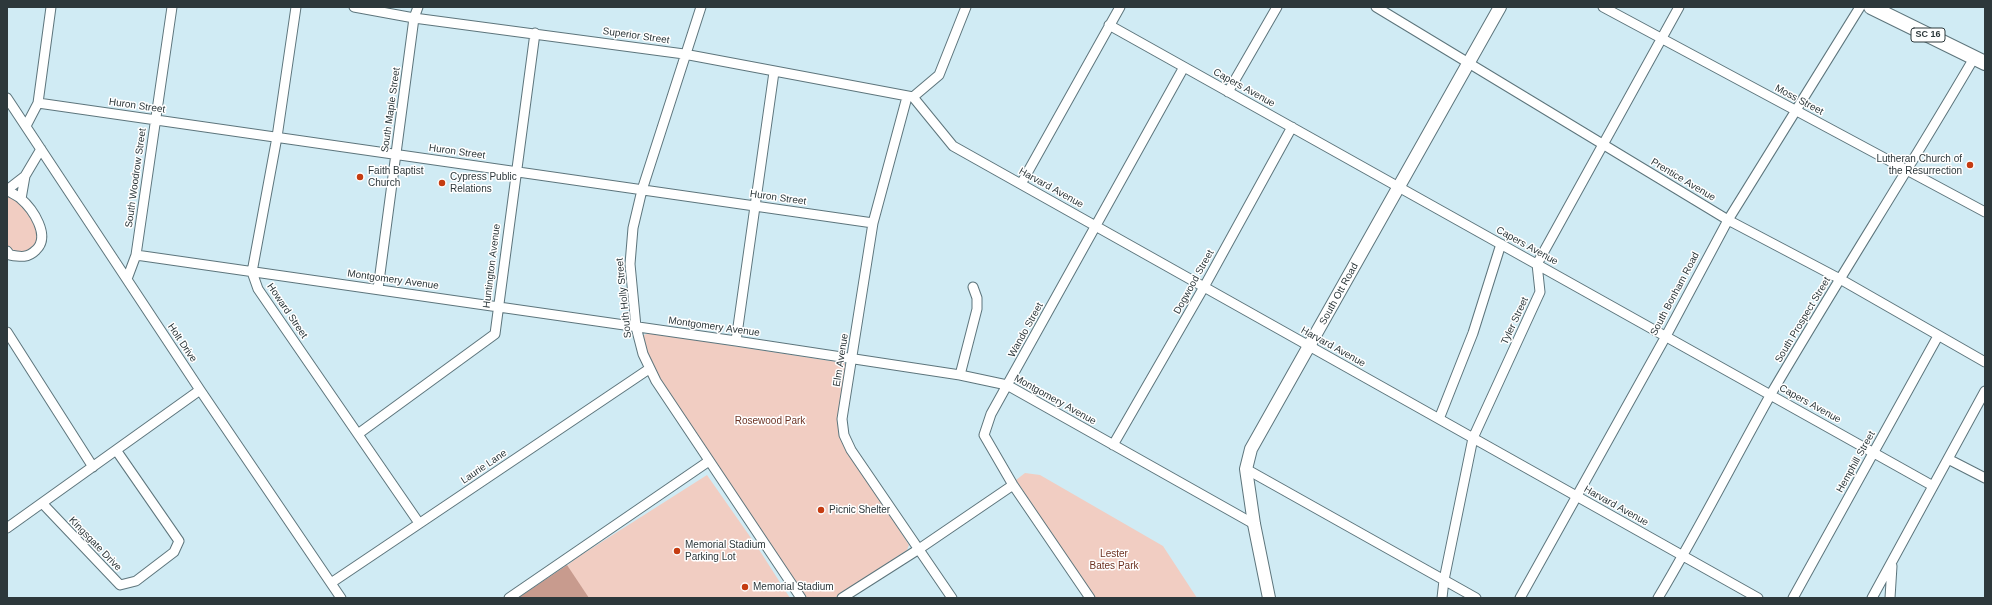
<!DOCTYPE html>
<style>
body{margin:0}
#map{position:relative;width:1992px;height:605px;overflow:hidden;background:#d0ebf4;font-family:Helvetica,sans-serif}
canvas{display:block}
.frame{position:absolute;inset:0;border:8px solid #2d383b;pointer-events:none}
</style>
<div id="map">
<canvas width="1992" height="605"></canvas>
<div class="frame"></div>
</div>
<script>
const c = document.querySelector('canvas').getContext('2d');
c.lineJoin = 'round';
function paint(path, color) {
  c.fillStyle = color;
  c.fill(path, 'evenodd');
}
function strokePath(path, color, width, dash) {
  c.strokeStyle = color;
  c.lineWidth = width;
  c.lineCap = dash ? 'butt' : 'round';
  c.setLineDash(dash || []);
  c.stroke(path);
}
function write(font, color, halo, rows, align = 'center') {
  c.font = font + ' Helvetica,sans-serif';
  c.lineWidth = 3;
  c.setLineDash([]);
  c.textBaseline = 'middle';
  c.strokeStyle = halo;
  c.fillStyle = color;
  for (const [text, x, y, turn = 0] of rows) {
    c.save();
    c.translate(x, y);
    c.rotate((+turn || 0) * Math.PI / 180);
    c.textAlign = isNaN(turn) ? turn : align;
    if (halo) c.strokeText(text, 0, 0);
    c.fillText(text, 0, 0);
    c.restore();
  }
}
paint(new Path2D(`
 M7,190l14,9 20,30 -9,25 -25,-3z
 M649,333l195,30 3,5 -9,54 1,14 70,109 -2,5 -72,48h-30l-149,-226c-5,-10 -14,-25 -12,-37z
 M1025,473l15,2 123,71 34,52h-103l-78,-118z
 M707,475l51,73 32,50h-265l53,-41z`), '#f1cdc2');
paint(new Path2D(`
 M567,565l22,33h-71z`), '#c89b8e');
const street = new Path2D(`
 M296,7l-19,130 -25,135 6,17 161,234
 M354,7l60,11 270,36 229,43
 M701,7l-59,183 -9,38 -3,36 6,63 7,27 13,27 145,217
 M1376,7l352,213 112,59 145,83
 M1603,7l382,205
 M1109,25l824,461
 M1228,92l49,-85
 M907,97l-34,126 -31,196 2,16 7,15 101,148
 M913,97l40,49 805,452
 M913,97l26,-22 27,-68
 M7,98l193,292 141,208
 M38,103l835,120
 M26,126l12,-23 13,-96
 M1021,184l99,-177
 M7,190c4,3 9,5 13,8 13,11 31,38 16,52 -8,8 -15,7 -26,5l-3,-4
 M7,190l18,-14 16,-27
 M21,199l4,-23
 M136,255l600,86 224,34 47,10 247,139
 M127,279l9,-24 36,-248
 M378,289l36,-271 4,-11
 M7,332l86,135
 M736,341l38,-269
 M960,375l17,-66v-11l-4,-11
 M1439,419l34,-86 28,-89
 M358,434l137,-100 40,-301
 M1113,445l91,-158 88,-160
 M1948,459l37,19
 M1246,469l230,129
 M42,503l78,82 16,-4 38,-29 5,-11 -63,-91
 M7,528l193,-138
 M331,583l318,-214
 M509,598l200,-137
 M842,598l77,-49 94,-64
 M1090,598l-77,-113 -29,-50 7,-21 193,-347
 M1442,598l2,-18 29,-142 67,-146 -3,-28 142,-257
 M1520,598l146,-262 62,-116 132,-213
 M1658,598c40,-67 75,-136 113,-204 66,-113 137,-223 203,-336
 M1793,598l145,-262
 M1872,598l113,-207
 M1890,598l2,-32`);
const secondary = new Path2D(`
 M1269,598l-15,-74 -8,-55 5,-20 249,-442`);
const primary = new Path2D(`
 M1871,7l114,56`);
strokePath(street, '#5d757c', 11);
strokePath(secondary, '#5d757c', 14);
strokePath(primary, '#5d757c', 16);
strokePath(street, '#fff', 9);
strokePath(secondary, '#fff', 12);
strokePath(primary, '#fff', 14);
for (const [x, y, r, color] of [
 [1970,165,4,"#c53c11"],
 [360,177,4,"#c53c11"],
 [442,183,4,"#c53c11"],
 [821,510,4,"#c53c11"],
 [677,551,4,"#c53c11"],
 [745,587,4,"#c53c11"]
]) {
  const dot = new Path2D();
  dot.arc(x, y, r, 0, 2 * Math.PI);
  c.fillStyle = color;
  c.fill(dot);
  strokePath(dot, '#fff', 1.5);
}
for (const [x, y, w] of [
 [1928,35,34]
]) {
  const box = new Path2D();
  box.roundRect(x - w / 2, y - 7, w, 14, 3);
  c.fillStyle = '#fff';
  c.fill(box);
  strokePath(box, '#2d383b', 1);
}
write('bold 9px', '#2d383b', null, [
 ["SC 16",1928,35]
]);
write('10px', '#2d383b', '#fff', [
 ["Superior Street",636,36,8],
 ["Capers Avenue",1244,88,29],
 ["Moss Street",1799,100,28],
 ["Huron Street",137,106,8],
 ["South Maple Street",391,110,-82],
 ["Huron Street",457,152,8],
 ["South Woodrow Street",136,178,-82],
 ["Prentice Avenue",1683,180,31],
 ["Harvard Avenue",1051,188,29],
 ["Huron Street",778,198,8],
 ["Capers Avenue",1527,246,29],
 ["Huntington Avenue",492,266,-83],
 ["Montgomery Avenue",393,280,8],
 ["Dogwood Street",1194,282,-61],
 ["South Ott Road",1339,294,-61],
 ["South Bonham Road",1675,294,-62],
 ["South Holly Street",624,298,-96],
 ["Howard Street",287,311,56],
 ["South Prospect Street",1803,320,-59],
 ["Tyler Street",1515,321,-65],
 ["Montgomery Avenue",714,327,8],
 ["Wando Street",1026,330,-61],
 ["Holt Drive",182,343,56],
 ["Harvard Avenue",1333,347,29],
 ["Elm Avenue",841,360,-81],
 ["Montgomery Avenue",1055,400,29],
 ["Capers Avenue",1810,404,29],
 ["Hemphill Street",1856,462,-61],
 ["Laurie Lane",484,467,-34],
 ["Harvard Avenue",1616,506,29],
 ["Kingsgate Drive",95,544,46]
]);
write('10px', '#2d383b', '#fff', [
 ["Lutheran Church of",1962,159,"right"],
 ["the Resurrection",1962,171,"right"],
 ["Faith Baptist",368,171],
 ["Church",368,183],
 ["Cypress Public",450,177],
 ["Relations",450,189],
 ["Picnic Shelter",829,510],
 ["Memorial Stadium",685,545],
 ["Parking Lot",685,557],
 ["Memorial Stadium",753,587]
], 'left');
write('10px', '#6c3222', '#fff', [
 ["Rosewood Park",770,421],
 ["Lester",1114,554],
 ["Bates Park",1114,566]
]);
</script>
